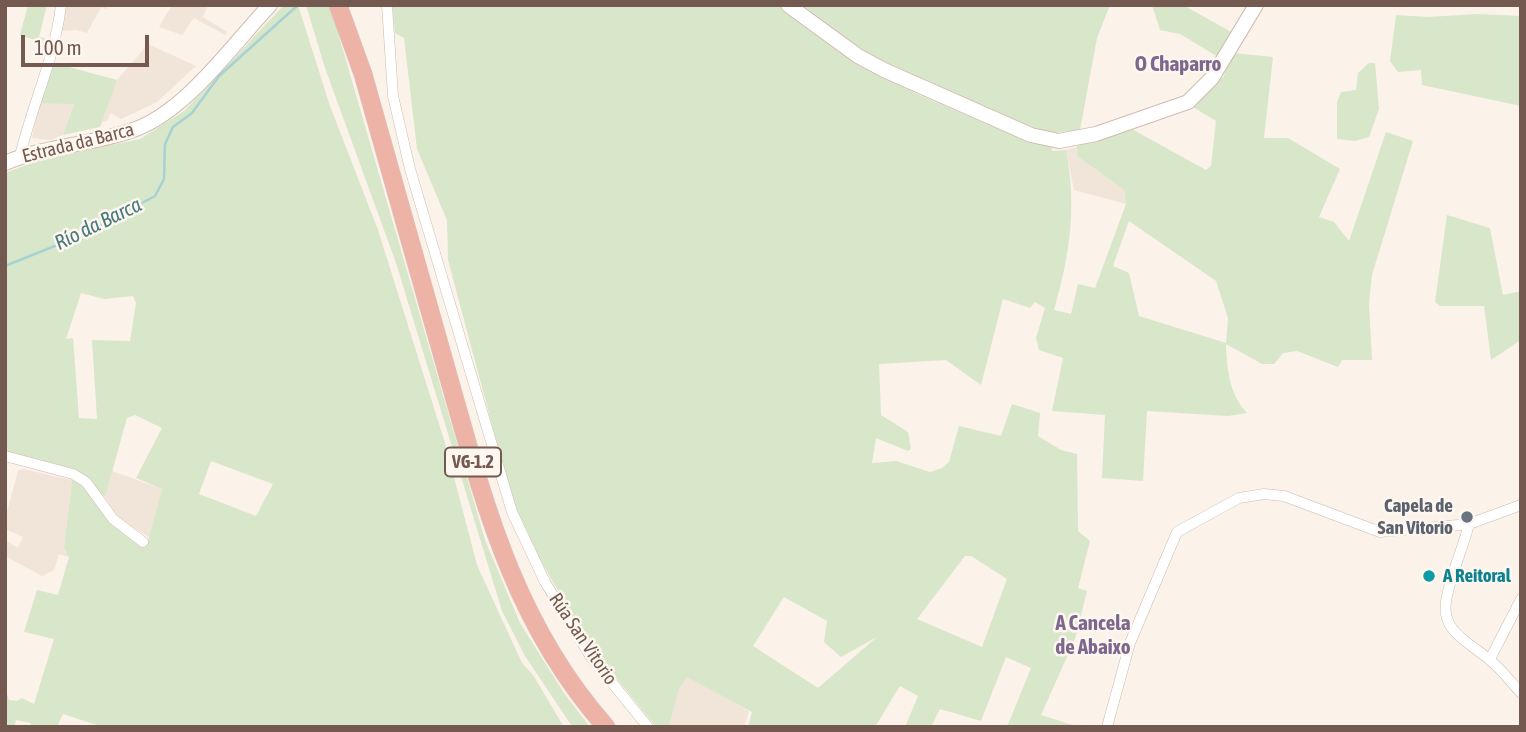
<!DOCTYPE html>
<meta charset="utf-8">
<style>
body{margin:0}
#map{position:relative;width:1526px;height:732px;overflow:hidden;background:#fbf2ea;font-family:"Asap Condensed",sans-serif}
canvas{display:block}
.frame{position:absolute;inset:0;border:7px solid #73594f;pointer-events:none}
.scale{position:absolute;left:21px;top:35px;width:128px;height:32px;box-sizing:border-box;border:4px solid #73594f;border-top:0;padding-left:9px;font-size:21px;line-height:24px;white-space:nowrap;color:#73594f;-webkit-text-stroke:5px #fdf7f0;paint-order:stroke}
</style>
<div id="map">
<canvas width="1526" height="732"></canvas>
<div class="frame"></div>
<div class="scale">100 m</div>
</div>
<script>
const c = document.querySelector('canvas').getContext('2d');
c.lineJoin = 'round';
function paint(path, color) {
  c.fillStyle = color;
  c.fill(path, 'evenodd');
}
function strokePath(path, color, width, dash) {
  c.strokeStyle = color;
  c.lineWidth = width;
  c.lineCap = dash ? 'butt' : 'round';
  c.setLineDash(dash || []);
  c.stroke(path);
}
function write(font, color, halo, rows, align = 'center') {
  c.font = font + ' "Asap Condensed",sans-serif';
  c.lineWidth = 5;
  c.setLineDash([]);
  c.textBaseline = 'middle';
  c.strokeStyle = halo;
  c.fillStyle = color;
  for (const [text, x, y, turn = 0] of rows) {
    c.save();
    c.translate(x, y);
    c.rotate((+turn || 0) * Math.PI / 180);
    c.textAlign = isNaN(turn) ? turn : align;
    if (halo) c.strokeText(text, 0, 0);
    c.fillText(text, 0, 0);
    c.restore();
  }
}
paint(new Path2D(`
 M64,5h44l-2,4 -5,-2 -14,26 -11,-3 -16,1z
 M172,5h36l-5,12 24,15 -2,3 -31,-17 -12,17 -23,-8z
 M148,44l48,22 -39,36 -36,17 -10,-6 -4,8 -6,1 16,-42z
 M39,103h35l-11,32 -12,5 -19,-2z
 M1077,147v9l47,34 2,14 -52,-14 -8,-40z
 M23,469l49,11 -8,68 5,9 -10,-3 -5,16 -12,6 -37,-20v-16l13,8 5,-11 -18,-8v-10l13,-48z
 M112,471l50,18 -13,48 -30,-18 -14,-22z
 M687,676l62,35 -5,16h-75l10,-38z`), '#f1e4d9');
paint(new Path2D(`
 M28,5h19l-8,32 14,3 -1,6 -32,-11z
 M284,5h14l32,101 48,124 67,213 32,122 45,98 11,12 31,52h-461l-40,-13 -6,13h-27l1,-4 -15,-3 -2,7h-9v-39l4,12 8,1 5,-3 12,6 20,-65 -30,-7 13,-42 21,5 11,-38 -5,-9 8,-68c33,16 30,53 75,64l15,-55 -26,-11 26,-50 -27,-13 -8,3 -22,79 -27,-26 -73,-19v-279l32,-12 103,-22 44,-28zM81,293l23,6 29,-3 3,7 -6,38 -38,-1 5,79 -18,-1 -6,-80 -7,1zM211,461l62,23 -17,32 -57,-22z
 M306,5h24l155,535 35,83 44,70 26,34h-17l-4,-5 -44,-66 -23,-45 -106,-348 -71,-195z
 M392,5h387l77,57 59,31 116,50 20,3 1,5 14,-1c11,57 4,104 -12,160l17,4 7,-30 17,4 31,-84 -2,-14 -47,-34v-12l53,-16 76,42 5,-4 5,-45 -23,-14 25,-30 5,1 10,-25 40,4 -9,81h24l52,31 -21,48 15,5 15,19 37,-109 27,9 -41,134 -3,28 3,57h-30l-4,7 -41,-16 -14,2 -9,11h-12l-36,-20c1,25 3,50 21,69l-19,3 -81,-5 -4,70 -41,-3 3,-63 -53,-4 11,-53 -24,-8 -3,-12 9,-30 -10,-6 -5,6 -27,-9 -22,86 -35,-25 -67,4 2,51 27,17 3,17 -3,2 -32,-13 -4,25 24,-2 34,11 12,-4 7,-6 10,-36 42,10 11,-32 28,9 -2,23 23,14 16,4 1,77 12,10 -12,47 9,3 -12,48 -34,76 38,12h-72l24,-59 -25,-11 -25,64 -41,-12 -9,18h-26l13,-31 -18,-10 -25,41h-127l4,-15 -65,-35 -8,12 -10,38h-13l-65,-80 -73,-125 -70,-262 -1,-40 -30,-71 -13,-111 -9,-5zM1129,221l87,60 12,37 -2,25 -87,-27 -10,-43 -16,-7zM965,556h6l36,23 -25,68 -65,-28zM784,597l43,24 -3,21 17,15 36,-20 -59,51 -65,-42z
 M797,5h313l-13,33 -17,92 -29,3 -42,-14 -145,-67z
 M1152,5h31l50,28 -15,24 -38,-23 -20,-4z
 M1478,14l43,2v90l-99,-21 -1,-15 -23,2 -8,-11 6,-46 32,2z
 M54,63l63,17 -17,47 -37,8 11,-31 -35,-1z
 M1369,63h6l4,46 -10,28 -14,4 -18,-2v-37l4,-10 15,-2 2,-17z
 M1447,215l43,13 13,67 18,-4v49l-30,20 -7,-54h-44l-5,-4z`), '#d8e7c9');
strokePath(new Path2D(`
 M5,266l77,-31 73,-39 9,-17 1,-35 8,-17 19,-14 27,-37 79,-71`), '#a7d1d3', 2.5);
const street = new Path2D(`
 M387,5l6,91 17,73 102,343 33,70 46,75 57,70
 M20,156c12,-51 35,-98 41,-151
 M5,456l68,18 13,8 27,37 30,23
 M1469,524c-6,24 -17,48 -22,72 -9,36 23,46 44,65 11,9 20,21 30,32
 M1490,659l31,-60
 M1107,727l23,-84 47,-111 62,-34 25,-4 20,2 96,36 89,-8 52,-19`);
const secondary = new Path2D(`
 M788,5l70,51 26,14 147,65 28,6 37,-7 92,-32 24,-24 44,-73
 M5,163c42,-18 89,-18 131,-34 52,-20 96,-84 134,-124`);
const highway = new Path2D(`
 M338,5l25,69c27,95 54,191 81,287 38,133 67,259 162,366`);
strokePath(street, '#ccbab1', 11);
strokePath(secondary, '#d0bcb1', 16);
strokePath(highway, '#d5cdca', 19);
strokePath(street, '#fff', 10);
strokePath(secondary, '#fff', 14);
strokePath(highway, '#eeb3a7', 18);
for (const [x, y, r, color] of [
 [1467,517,7,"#6b7280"],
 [1429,576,7,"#0f9aa8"]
]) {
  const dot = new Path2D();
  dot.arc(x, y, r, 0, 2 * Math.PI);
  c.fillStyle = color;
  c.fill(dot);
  strokePath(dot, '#fdf7f0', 2.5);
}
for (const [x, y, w] of [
 [473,462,56]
]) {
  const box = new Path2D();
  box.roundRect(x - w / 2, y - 14.5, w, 29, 5);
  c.fillStyle = '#fdf7f0';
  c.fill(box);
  strokePath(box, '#73594f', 2);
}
write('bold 18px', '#73594f', null, [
 ["VG-1.2",473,462]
]);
write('19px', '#73594f', '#fdf7f0', [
 ["Estrada da Barca",78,143,-14],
 ["Rúa San Vitorio",583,639,56]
]);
write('bold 19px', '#5b616d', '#fdf7f0', [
 ["Capela de",1453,506],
 ["San Vitorio",1453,528]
], 'right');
write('bold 19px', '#0d838f', '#fdf7f0', [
 ["A Reitoral",1443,576]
], 'left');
write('bold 21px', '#7e678e', '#fdf7f0', [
 ["O Chaparro",1178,64],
 ["A Cancela",1093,623],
 ["de Abaixo",1093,647]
]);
write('italic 21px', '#48797d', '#fdf7f0', [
 ["Río da Barca",98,224,-26]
]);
</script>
